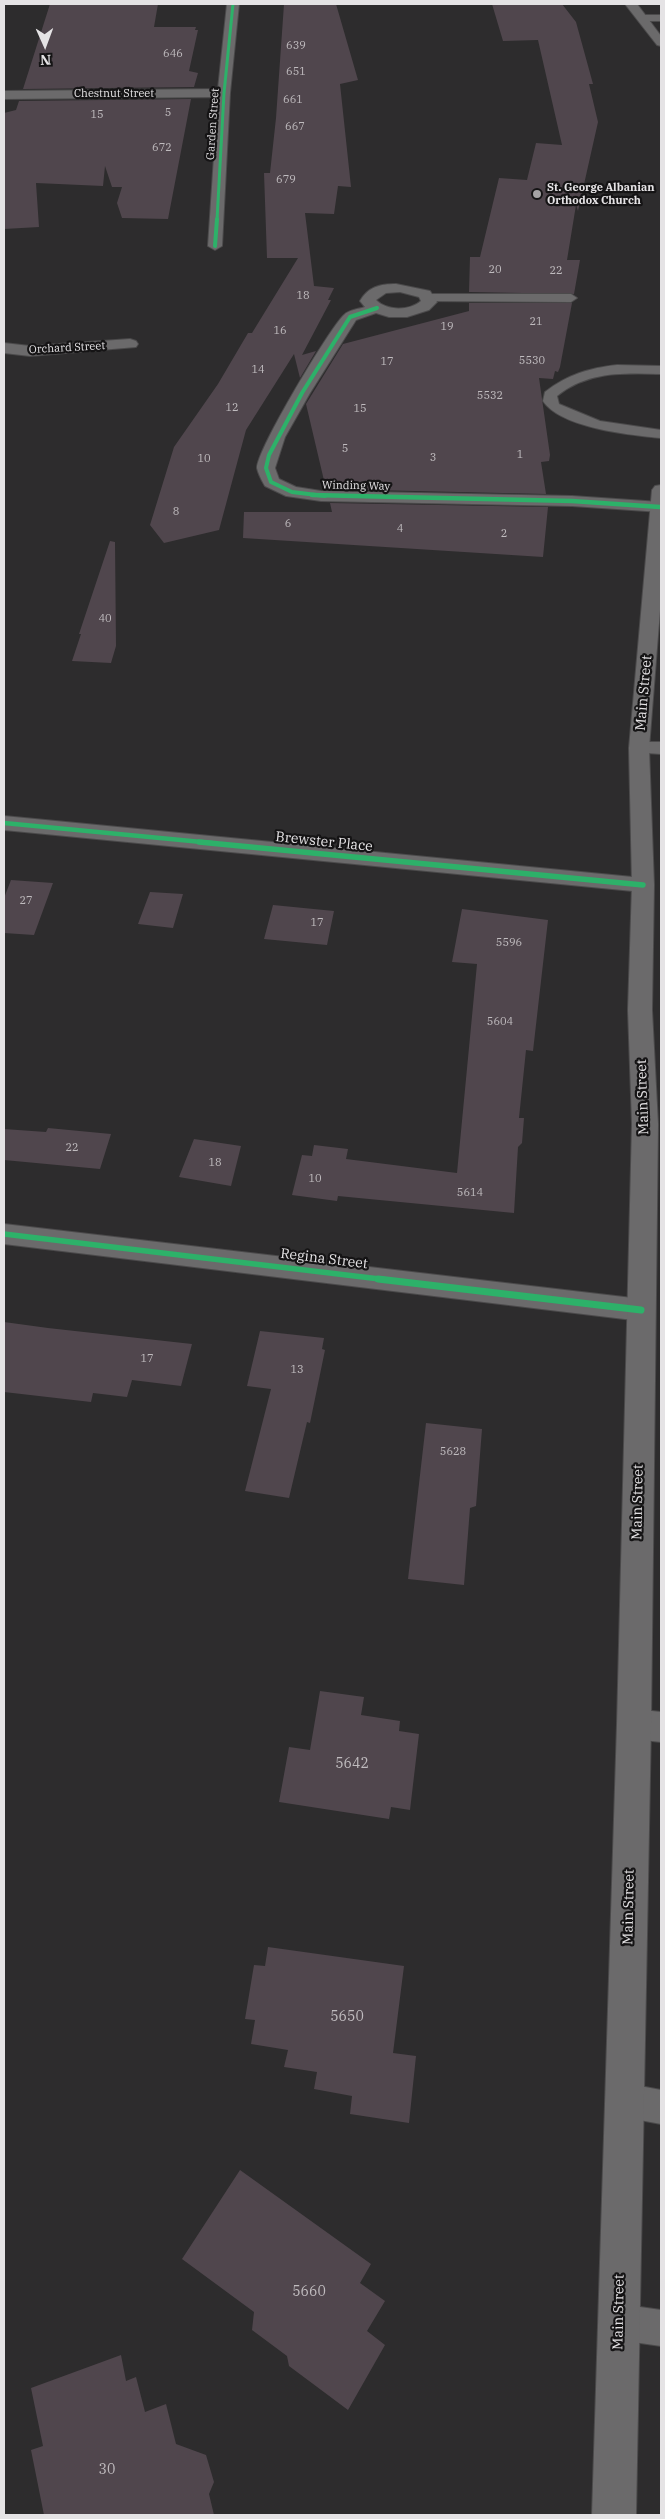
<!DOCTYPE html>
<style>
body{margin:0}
#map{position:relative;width:665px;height:2519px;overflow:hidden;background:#2d2c2d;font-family:"IBM Plex Serif",serif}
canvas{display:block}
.frame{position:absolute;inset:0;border:5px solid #e5e3e5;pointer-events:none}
.north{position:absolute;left:20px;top:20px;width:50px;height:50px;-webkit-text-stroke:4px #151415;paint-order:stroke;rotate:178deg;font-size:14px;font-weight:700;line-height:20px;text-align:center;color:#e5e3e5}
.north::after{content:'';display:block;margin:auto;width:18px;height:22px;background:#e5e3e5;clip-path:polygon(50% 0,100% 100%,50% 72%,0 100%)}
</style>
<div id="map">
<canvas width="665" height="2519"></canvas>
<div class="frame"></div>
<div class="north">N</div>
</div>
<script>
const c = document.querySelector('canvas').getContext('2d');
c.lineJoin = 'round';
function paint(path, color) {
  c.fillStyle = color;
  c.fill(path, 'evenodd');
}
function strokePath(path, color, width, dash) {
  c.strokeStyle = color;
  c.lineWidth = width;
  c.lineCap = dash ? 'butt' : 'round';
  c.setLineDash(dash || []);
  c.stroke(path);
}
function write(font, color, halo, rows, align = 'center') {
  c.font = font + ' "IBM Plex Serif",serif';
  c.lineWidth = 4.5;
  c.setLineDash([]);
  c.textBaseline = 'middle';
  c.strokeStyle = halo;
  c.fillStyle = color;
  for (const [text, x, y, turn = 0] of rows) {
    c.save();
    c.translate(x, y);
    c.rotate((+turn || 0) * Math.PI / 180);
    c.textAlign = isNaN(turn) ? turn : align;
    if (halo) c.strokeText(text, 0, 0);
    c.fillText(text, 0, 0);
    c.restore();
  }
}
paint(new Path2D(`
 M50,4h108l-4,23h42l-1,3h3l-9,41 9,2 -4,14 -171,2z
 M284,4h52l22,76 -18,4 11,103 -13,-1 -4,28 -29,-1 9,73 20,2 -6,12h3l-29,55 14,-4 -16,27 -6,-24 -48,76 -27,100 -55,13 -14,-18 24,-78 44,-63 30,-51h4l46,-75h-31l-3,-85h6l6,-55z
 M492,4h70l14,18 17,62h-4l9,38 -20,89 -2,-6 -9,55h13l-6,34 -105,-2 1,-35h10l19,-79 28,2 9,-37 26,2 -24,-105 -35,1z
 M191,99l-23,120 -46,-1 -5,-15 5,-16h-10l-7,-21 -2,20 -67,-3 3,44 -35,2v-116l12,-3 3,-9z
 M469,303h103l-12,64 -2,5 -3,-1 -2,8 -14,-1 11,77 -1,6 -8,1 5,32 -220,-5 -20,-85 37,-60 126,-33z
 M330,503l218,4 -5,50 -300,-19 1,-26h88z
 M110,541l5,1 1,104 -5,17 -39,-2 9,-27h-2z
 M11,880l42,3 -19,52 -30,-2v-35z
 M150,892l33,2 -10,34 -35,-4z
 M273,905l61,6 -7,34 -63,-6z
 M462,909l86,11 -15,131 -7,-1 -7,68h5l-2,25 -4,4 -4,66 -176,-17 -1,5 -45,-6 10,-40 10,1 2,-11 34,4 -2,10 111,14 20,-209 -25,-2z
 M48,1128l63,6 -11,35 -96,-9v-31l42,3z
 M194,1139l47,7 -10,40 -52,-9z
 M4,1322l44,6 144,16 -11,42 -49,-6 -5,17 -34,-4 -2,9 -87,-10z
 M260,1331l64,7 -2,11 3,1 -15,73 -3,-1 -18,76 -44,-7 26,-102 -24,-3z
 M426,1423l56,6 -6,77 -6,2 -6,77 -56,-6z
 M320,1691l44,6 -3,18 39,6 -1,10 20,3 -9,76 -19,-3 -2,12 -110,-17 10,-55 21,3z
 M268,1947l136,19 -11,87 23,3 -7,67 -59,-9 2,-18 -38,-7 3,-17 -33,-5 4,-17 -37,-6 4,-24 -10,-1 9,-54 11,1z
 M240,2170l131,94 -11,19 25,18 -18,30 18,14 -37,65 -59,-44 -2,-10 -35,-26 2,-18 -72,-53z
 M121,2355l5,26 10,-4 9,35 21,-8 10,40 30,11 8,27 -5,12 5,21h-170l-13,-65 12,-4 -12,-58z`), '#50464d');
const service = new Path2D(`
 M428,294h143l6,4 -6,4 -148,-1 -1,-3 1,-3z
 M617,365l44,1v8c-38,-1 -73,-3 -104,22l2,8 41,17 61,9v8c-31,-3 -100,-10 -118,-37l2,-9c22,-17 44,-24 72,-27z
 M624,2083l37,7v34l-37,-7 -12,-5 -5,-12 5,-12z
 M619,2304l42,6v36l-42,-6 -13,-5 -5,-13 5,-13z`);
const minor = new Path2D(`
 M227,4h12l-9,89 -8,153 -7,4 -7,-4 10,-149 -214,2v-8l214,-2z
 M661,15v6h-17l-6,-3 6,-3z
 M396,284l34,7 7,11 -8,8 -22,7h-18l-13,-4 -20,7 -46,73 -25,44 -10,31 4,11 17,8 25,4 251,5 88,6 1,10 -89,-6 -251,-5 -35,-5 -21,-10c-3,-5 -7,-13 -8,-18 0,-18 72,-139 87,-153 4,-5 15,-6 21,-8l-5,-6c8,-14 20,-17 36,-17zM400,292l19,5 2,4c-12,10 -34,10 -45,-1l10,-7z
 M130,339l6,2 2,3 -2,3 -106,9 -26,-3v-10l26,3z
 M639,742h22v12l-29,-2 -3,-4 3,-4z
 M4,816l639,62 8,2 3,5 -3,5 -8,2 -639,-62z
 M4,1224l637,75 10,3 4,8 -4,8 -10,3 -637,-77z
 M634,1709l27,3v30l-27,-3 -12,-4 -5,-11 5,-11z`);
const secondary = new Path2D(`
 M625,4h12l24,32v10l-4,-1z
 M661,485v113l-12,150 5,137 -2,125 6,114 -7,600 -15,791h-44l25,-791 15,-600 -4,-114 4,-125 -3,-137 23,-258 3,-4z`);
strokePath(service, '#4b4a4b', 2);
strokePath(minor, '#4b4a4b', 2);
strokePath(secondary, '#4b4a4b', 2);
paint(service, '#6b6a6b');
paint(minor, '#6b6a6b');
paint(secondary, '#6b6a6b');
strokePath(new Path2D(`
 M217,220l7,-127 9,-89`), '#2db169', 3);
strokePath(new Path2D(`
 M215,246l2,-27
 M325,496l-33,-4 -21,-10 -5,-14 3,-13 33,-62 48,-76 27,-9`), '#2db169', 4);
strokePath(new Path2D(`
 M312,495l260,6 88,6
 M4,823l208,20`), '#2db169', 4.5);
strokePath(new Path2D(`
 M199,842l444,43
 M4,1234l384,46`), '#2db169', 5.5);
strokePath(new Path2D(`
 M378,1279l263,31`), '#2db169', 7);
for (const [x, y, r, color] of [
 [537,194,5,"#a5a3a5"]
]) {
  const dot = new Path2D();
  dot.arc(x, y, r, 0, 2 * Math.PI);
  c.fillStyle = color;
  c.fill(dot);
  strokePath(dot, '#151415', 2);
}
write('11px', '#c0bcbf', null, [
 ["639",296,46],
 ["646",173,54],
 ["651",296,72],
 ["661",293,100],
 ["5",168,113],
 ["15",97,115],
 ["667",295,127],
 ["672",162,148],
 ["679",286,180],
 ["20",495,270],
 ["22",556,271],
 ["18",303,296],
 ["21",536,322],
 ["19",447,327],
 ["16",280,331],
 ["5530",532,361],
 ["17",387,362],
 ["14",258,370],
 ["5532",490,396],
 ["12",232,408],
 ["15",360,409],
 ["5",345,449],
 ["1",520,455],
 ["3",433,458],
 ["10",204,459],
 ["8",176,512],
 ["6",288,524],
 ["4",400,529],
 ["2",504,534],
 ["40",105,619],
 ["27",26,901],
 ["17",317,923],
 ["5596",509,943],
 ["5604",500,1022],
 ["22",72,1148],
 ["18",215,1163],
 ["10",315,1179],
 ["5614",470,1193],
 ["17",147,1359],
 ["13",297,1370],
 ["5628",453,1452]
]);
write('11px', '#e5e3e5', '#151415', [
 ["Chestnut Street",114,94],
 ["Garden Street",213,124,-86],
 ["Orchard Street",67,348,-3],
 ["Winding Way",356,486,1]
]);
write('bold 11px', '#e5e3e5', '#151415', [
 ["St. George Albanian",547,188],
 ["Orthodox Church",547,201]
], 'left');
write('14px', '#e5e3e5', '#151415', [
 ["Main Street",644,693,-85],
 ["Brewster Place",324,842,6],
 ["Main Street",643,1097,-92],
 ["Regina Street",324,1259,7],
 ["Main Street",638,1502,-89],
 ["Main Street",629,1907,-89],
 ["Main Street",619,2312,-89]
]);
write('14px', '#c0bcbf', null, [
 ["5642",352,1764],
 ["5650",347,2017],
 ["5660",309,2292],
 ["30",107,2470]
]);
</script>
